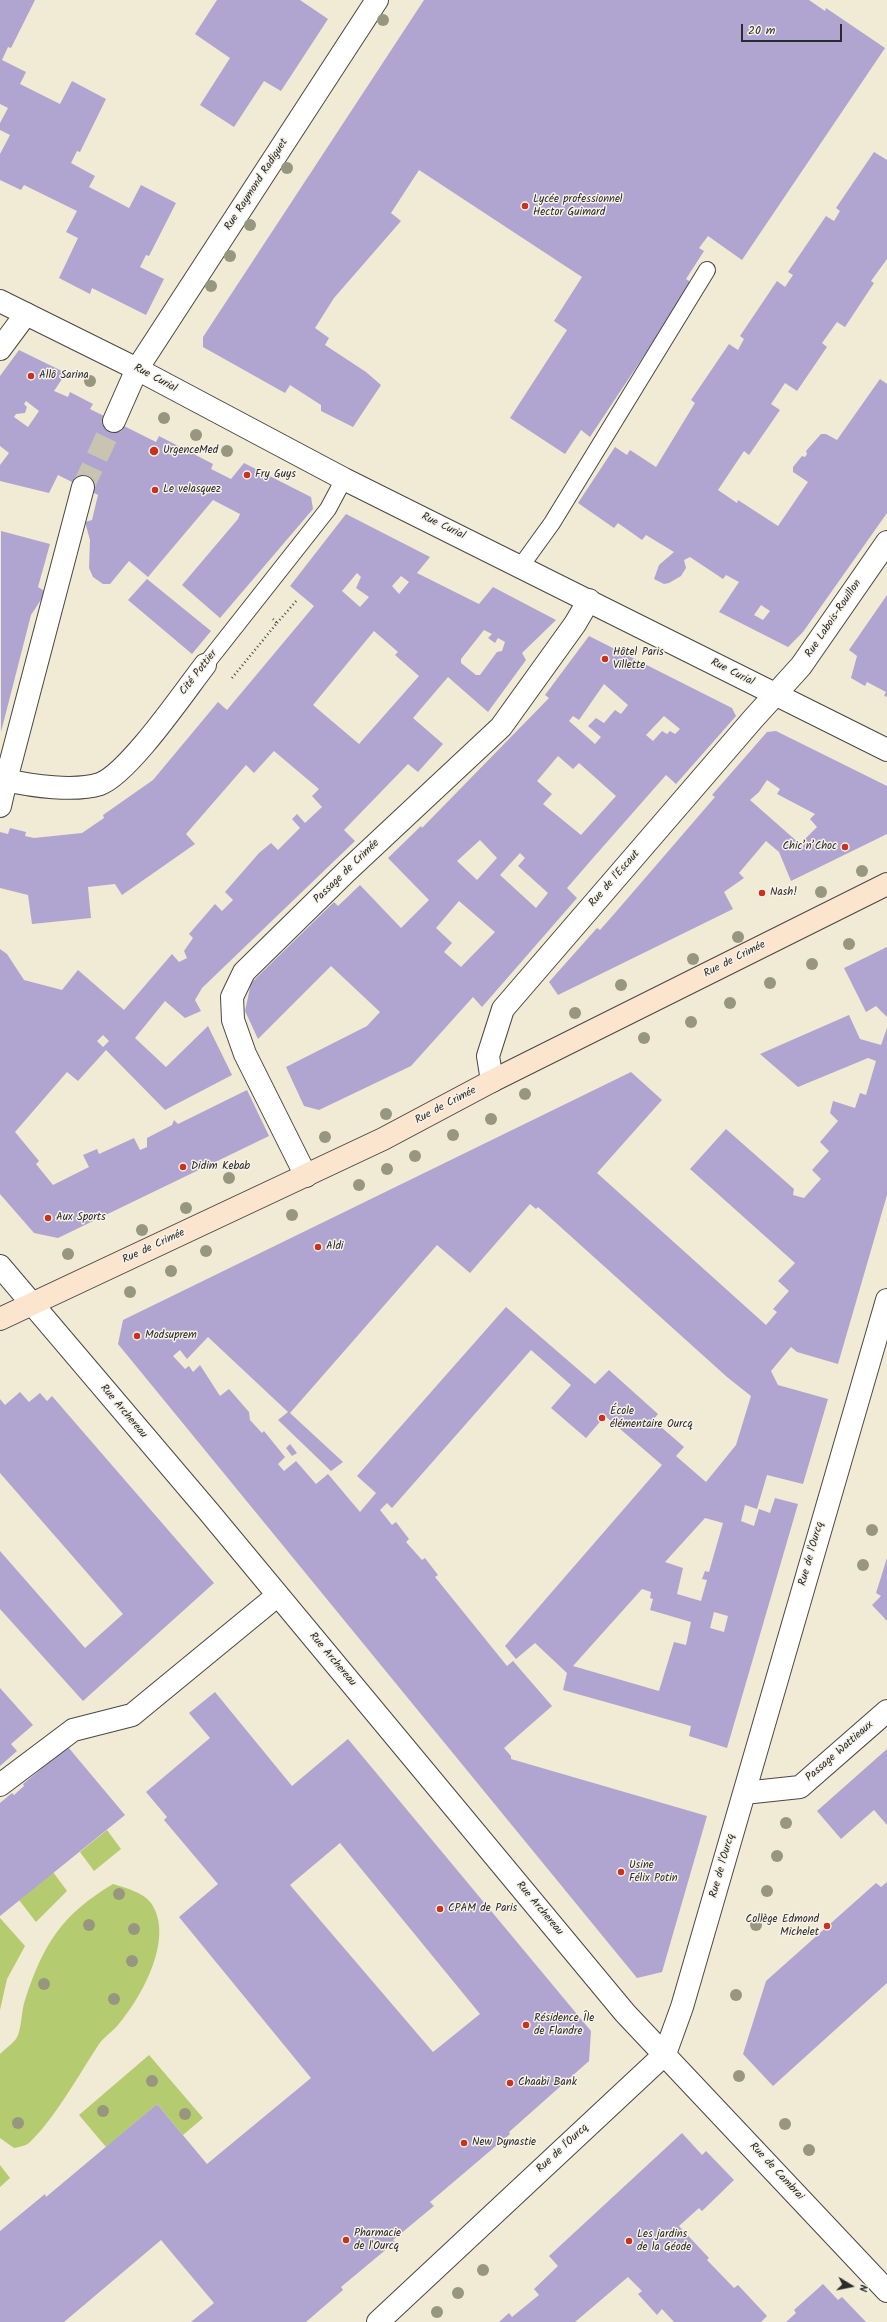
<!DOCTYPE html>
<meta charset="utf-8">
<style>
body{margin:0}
#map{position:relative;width:887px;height:2322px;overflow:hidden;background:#f1ead4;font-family:Kalam,sans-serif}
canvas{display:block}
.north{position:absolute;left:831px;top:2266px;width:40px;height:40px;-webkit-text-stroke:3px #f7f3e8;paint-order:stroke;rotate:100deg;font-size:11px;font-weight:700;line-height:16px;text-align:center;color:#2b2b2b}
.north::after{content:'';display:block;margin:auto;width:14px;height:18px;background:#2b2b2b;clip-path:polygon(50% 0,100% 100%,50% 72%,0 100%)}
.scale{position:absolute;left:741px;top:24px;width:101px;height:18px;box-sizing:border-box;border:2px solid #2b2b2b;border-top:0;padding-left:5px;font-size:12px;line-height:14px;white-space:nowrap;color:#2b2b2b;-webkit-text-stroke:3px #f7f3e8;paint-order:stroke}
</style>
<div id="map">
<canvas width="887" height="2322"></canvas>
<div class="north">N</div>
<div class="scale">20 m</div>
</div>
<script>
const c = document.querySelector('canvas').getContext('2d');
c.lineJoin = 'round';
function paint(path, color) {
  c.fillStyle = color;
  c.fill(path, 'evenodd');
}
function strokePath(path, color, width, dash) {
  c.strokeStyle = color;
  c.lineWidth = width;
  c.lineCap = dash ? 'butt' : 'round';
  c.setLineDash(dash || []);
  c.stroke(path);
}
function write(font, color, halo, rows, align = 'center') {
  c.font = font + ' Kalam,sans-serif';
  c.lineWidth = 3;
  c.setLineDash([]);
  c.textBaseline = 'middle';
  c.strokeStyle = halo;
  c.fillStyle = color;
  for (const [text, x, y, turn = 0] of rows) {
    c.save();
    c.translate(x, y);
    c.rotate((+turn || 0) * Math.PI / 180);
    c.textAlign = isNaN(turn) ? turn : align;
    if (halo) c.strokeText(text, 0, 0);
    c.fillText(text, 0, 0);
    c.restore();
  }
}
paint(new Path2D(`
 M107,1830l14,19 -27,22 -14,-19z
 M53,1872l14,19 -31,31 -17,-22z
 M113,1884c12,4 30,8 38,19 24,34 -9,94 -33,122 -6,7 -14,12 -19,19 -19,29 -46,77 -70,99 -4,3 -10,4 -15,5l-14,-10v-84c5,-5 12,-10 16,-15 6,-9 5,-28 9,-39 18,-55 36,-85 88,-116z
 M0,1918l25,28 -18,33 -7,31z
 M149,2055l54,63 -20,17 -26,-31 -51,43 -27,-32z
 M0,2165l10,13 -10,9z`), '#b5cb6f');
paint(new Path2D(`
 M0,0h35l-24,48 -3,-1 -6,13 24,12 -6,12 40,20 12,-23 34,18 -26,53 -3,-1 -6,12 24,13 -6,11 40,21 12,-23 35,18 -27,53 -3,-1 -6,12 24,12 -18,36 -54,-27 -2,6 -31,-16 19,-40 -12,-6 11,-21 -53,-26 -3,5 -21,-10v-26l10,-19 -10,-5v-7l8,-15 -8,-4z
 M217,0h83l28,19 -47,72 -17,-10 -30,46 -34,-22 30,-47 -35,-24z
 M424,0h385l16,11 1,-3 59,40 -143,212 -34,-24 -9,12 5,3 -18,28 6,4 -102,154 -9,-7 -16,24 -55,-36 57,-88 -13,-9 28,-44 -163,-107 -28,43 10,8 -67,77 -19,30 14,10 -4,7 41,27 15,13 -28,42 -32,-16v-6l-31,-20 -5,8 -82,-46v-10z
 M874,152l13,8v99l-16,22 3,2 -29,44 -8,-5 -15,21 5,4 -30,44 -12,-8 -14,21 9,6 -31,45 -5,-4 -26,39 19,13 1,-3 40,26 30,-44 -15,-10v-5l9,-11 3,1 2,-3 -1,-3 15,-17h5l11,6 43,-61 7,5v129l-84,119 -15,15 -69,-35 20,-30 -13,-7 -3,4 -33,-22 -6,3 2,8 -5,8 -12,7 -5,1 -10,-5 5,-14 15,-13 -28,-17 -4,5 -24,-17 -4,5 -36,-25 37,-56 12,8 3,-5 26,17 39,-64 -4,-3 38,-56 9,6 6,-11 -4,-3 37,-55 8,6 8,-12 -5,-3 38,-56 8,5 6,-10 -4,-3zM761,605l9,6 -7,9 -9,-5z
 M19,350l47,23 -12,18 14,6 2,-5 23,12 -3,5 66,33 3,-6 54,28 -2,5 20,10 13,-16 67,34 2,12 -93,109 -38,-33 56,-66 2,-5 -27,-14 -65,77 -19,-16 -19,23h-7l-10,-7 -4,-9 1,-28 -5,-18 7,-2 6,-25 -40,-20 -9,18 -49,-12v-16l9,-12 -9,-7v-70zM26,401l13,10 -11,16 -14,-10 2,-3 9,-1 2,-6 -3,-3z
 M346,514l84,43 -13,16 62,31 14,-17 63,33 -34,33 4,7 -38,52 -40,-35 -35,41 30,26 -25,28 -10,-8 -64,66 11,11 -153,147 -7,12 6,11 -16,7 -20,-17 -30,37 31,29 42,-41 24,49 -67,35 -59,-60 -28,31 -11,-9 -52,60 24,29 -3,3 17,21 36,-18 -6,-12 14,-6 2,5 35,-16 6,12 7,-3v-9l25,-13 2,-5 4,4 69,-34 22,46 -211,102 -24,-5 -34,-39v-245l7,5 17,26 38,10 16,-20 46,40 48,-56 7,8 8,-4 -3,-7 9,-13 -4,-4 26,-30 7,7 11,-11 -8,-8 34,-39 12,-10 7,7 22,-22 -8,-9 5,-5 8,9 17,-16 -10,-11 7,-7 -45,-38 -20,22 -8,-8 -60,69 9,10 -73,51 -7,-11 -27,3 3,31 -59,6 -4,-29 -28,-7v-56l8,2 2,-6 16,4 -1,4 9,2 48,-5 22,-15 -1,-3 50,-35 65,-78 9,8 87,-104 -24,-20zM357,573l4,4 -5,11 13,9 -9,10 -18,-16zM401,576l8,6 -10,12 -7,-8zM484,630l8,4 -4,4 7,5 3,-5 7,4 -3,9 -5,1 -17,23h-4l-15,-12v-4zM374,631l24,21 -3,3 24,21 -60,68 -46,-39zM103,1035l6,6 -6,6 -6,-6z
 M1,531l49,13 -12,43 8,5 -15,23 -30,117z
 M147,579l64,52 -19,23 -64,-54z
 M887,595v102l-3,-1 2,-4 -19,-10 -2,4 -14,-8 6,-22 -8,-6z
 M589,636l143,72 4,8 -60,68 -10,-9 -73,83 -26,30 10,10 -95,109 -9,-10 -62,69 -92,44 -15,-4 -18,-39 81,-41 13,-14 -49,-46 -73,73 -13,-28 6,-28 83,-81 4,4 22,-21 41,43 28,-28 -41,-42 33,-32 1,2 127,-130 -4,-3zM604,684l24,21 -7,9 -6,-4 -11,13 -8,-5 -8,8 13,11 -6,7 -26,-23 4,-5 6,4zM664,716l16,13 -5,5 -5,-3 -3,3 -5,-3 -9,10 -7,-6zM558,756l15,13 6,-6 37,33 -35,39 -38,-31 9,-10 -15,-13zM480,840l17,18 -20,22 -20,-19zM520,853l5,5 -7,8 30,27 -12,15 -36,-33zM459,901l36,31 -34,35 -17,-15 8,-9 -16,-15z
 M776,731l111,55v48l-96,47 -12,-29 -13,-11 -27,32 5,5 -20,14 9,17 -175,86 -9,-13 48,-54 3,2 15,-17 100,-116 -3,-2 55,-63zM767,780l13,9 -3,5 38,20 -5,5 7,8 -17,17 -50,-44 9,-8z
 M887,947v70l-11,-11 -10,6 -22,-44z
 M849,1015l11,24 21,6 6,-17v167l-49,169 -41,-12 -6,-5 -20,24 7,14 50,14 -25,85 -36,-9 -10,34 -12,-4 -4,16 13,5 5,-17 11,4 5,-15 23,6 -71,244 -38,-12 2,-10 -128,-36 4,-17 -32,-30 -19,16 -11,-13 157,-181 -57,-49 -19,22 -35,-30 20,-23 -40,-35 -139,158 -5,-5 -7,7 12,15 4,-3 13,17 -3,3 16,18 3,-2 13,17 -3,2 72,89 6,-5 39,45 -48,42 7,8v3l196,57 -45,156 -25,6 -519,-634 5,-24 508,-248 31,28 -65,73 169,152 11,-13 -4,-3 16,-18 -11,-10 17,-18 -105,-94 36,-40 68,60 -1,6 11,3 17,-19 -9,-9 17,-19 -9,-9 18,-21 -8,-8 3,-12 22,7 5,-15 6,2 10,-34 -8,-3 -70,29 -38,-33zM530,1204l6,5 2,-2 17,15 172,155 24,19 -15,49 -30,37 -30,-26 8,-9 -31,-27 5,-6 -49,-44 -14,14 -89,-77 -149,169 19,17 -16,19 -32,-38 -12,10 -20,-23 -12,10 -6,-7 7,-7 -21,-26 -2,2 -12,-13 -1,-8 -20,-23 -9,7 -20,-31 -7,7 -4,-6 -4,3 -12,-13 7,-6 7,9 21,-22 80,75 -10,8 53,51 12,-9 -53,-49 147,-168 33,28zM705,1518l18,5 -14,49 -4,-1 -3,8 5,1 -6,21 -24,-7 6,-26 -18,-6zM642,1589l9,3 -1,6 3,1 -3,11 41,12 -5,23 -12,-3 -15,49 -86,-25zM714,1612l14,4 -4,16 -14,-4z
 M20,1392l9,10 11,-9 7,8 5,-5 162,187 -131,118 -83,-92v-58l85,97 38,-34 -123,-141v-74l5,6z
 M290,1444l7,9 -5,3 -6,-8z
 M887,1558v63l-15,-16 9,-9 -5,-3z
 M0,1688l33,37 -22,19 6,7 -17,15z
 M215,1692l77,94 56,-47 243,292 -2,30 -80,71 1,2 -80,68 4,4 -41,34 2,2 -54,45 2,3 -37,32h-115l23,-19 -53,-63 -97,82h-64v-91l45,-37 1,3 111,-93 50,60 104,-86 -132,-161 39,-33 -54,-64 3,-3 -21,-25 64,-54 -21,-25zM340,1843l140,171 -47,38 -143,-167z
 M68,1747l57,68 -125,101v-113l12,-10 2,2 10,-9 -1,-2z
 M887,1749v76l-13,-15 -33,29 -24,-28z
 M887,1882v101l-114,103 -30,-32 23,-73 110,-98 5,4z
 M682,2133l20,22 4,-4 28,29 -32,31 -3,-3 -20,18 30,32 -2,2 27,28 4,-3 29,31 -6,6h-87l-12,-13 -5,6 -19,-21 4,-3 -14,-14 -53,45h-76l10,-9 3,4 27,-22 -5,-6 24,-23 -9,-10z
 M823,2284l15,16 4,-3 24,25h-80l10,-9 -2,-3z`), '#b0a5d0');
strokePath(new Path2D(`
 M83,487l31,-66`), '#c9c4b2', 22, [22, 11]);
const service = new Path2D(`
 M521,566l31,-43 155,-253
 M205,665l123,-156 16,-30`);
const pedestrian = new Path2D(`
 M114,421l23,-52
 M6,780l77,-293
 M0,806l6,-26c26,6 69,12 94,4 29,-11 84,-92 105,-119`);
const minor = new Path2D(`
 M0,349l26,-35
 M137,369l240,-369
 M492,1081l-4,-25 15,-47 250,-290 48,-53 86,-124
 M306,1176l-61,-122 -12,-34 -1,-23 12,-25 103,-101 154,-144 74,-103 14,-24
 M0,1266l209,246 416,501 262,278
 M0,1785l73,-55 59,-15 146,-120
 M744,1793l56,-6 87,-76
 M378,2322l287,-268 17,-47 205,-707`);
const tertiary = new Path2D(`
 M0,301l137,68 207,110 543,271`);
const secondary = new Path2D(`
 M0,1319l383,-180 109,-58 395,-197`);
strokePath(service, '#494844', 18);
strokePath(pedestrian, '#494844', 24);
strokePath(minor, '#494844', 24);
strokePath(tertiary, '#494844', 24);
strokePath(secondary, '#494844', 24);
strokePath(new Path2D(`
 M277,623l21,-24
 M232,678l45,-55 -4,-4`), '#494844', 2.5, [1, 3]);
strokePath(service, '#fff', 16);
strokePath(pedestrian, '#fff', 22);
strokePath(minor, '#fff', 22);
strokePath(tertiary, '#fff', 22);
strokePath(secondary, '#fbe5cf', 22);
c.fillStyle = '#979780';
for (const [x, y] of [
 [383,20],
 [287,168],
 [250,225],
 [230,256],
 [211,286],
 [90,381],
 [164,418],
 [196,435],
 [227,451],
 [862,871],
 [821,892],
 [738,937],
 [849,944],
 [693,959],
 [812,964],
 [770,983],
 [621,985],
 [730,1003],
 [575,1013],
 [691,1022],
 [644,1038],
 [525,1094],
 [386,1114],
 [491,1119],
 [453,1135],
 [325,1137],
 [415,1156],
 [387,1169],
 [229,1178],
 [359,1185],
 [186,1208],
 [292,1215],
 [142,1230],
 [206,1251],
 [68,1254],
 [171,1271],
 [130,1292],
 [872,1530],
 [863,1565],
 [786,1823],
 [777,1856],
 [767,1891],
 [119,1894],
 [89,1925],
 [756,1925],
 [134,1929],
 [132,1961],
 [44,1984],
 [736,1995],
 [114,1999],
 [739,2076],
 [152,2081],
 [103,2111],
 [185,2114],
 [18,2123],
 [785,2124],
 [809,2150],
 [483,2270],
 [458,2293],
 [437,2312]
]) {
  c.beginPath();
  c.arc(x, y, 6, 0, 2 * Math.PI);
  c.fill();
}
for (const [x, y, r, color] of [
 [525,206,4,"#c8321e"],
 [31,376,4,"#c8321e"],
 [154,451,5,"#c8321e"],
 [247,475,4,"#c8321e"],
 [155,490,4,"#c8321e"],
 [605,659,4,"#c8321e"],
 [845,847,4,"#c8321e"],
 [762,893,4,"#c8321e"],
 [183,1167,4,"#c8321e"],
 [48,1218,4,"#c8321e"],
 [318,1247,4,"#c8321e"],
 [137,1336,4,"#c8321e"],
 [602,1418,4,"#c8321e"],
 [621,1872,4,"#c8321e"],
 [440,1909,4,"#c8321e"],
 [827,1926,4,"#c8321e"],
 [526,2025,4,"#c8321e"],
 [510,2083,4,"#c8321e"],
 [464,2143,4,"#c8321e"],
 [346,2240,4,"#c8321e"],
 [629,2241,4,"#c8321e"]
]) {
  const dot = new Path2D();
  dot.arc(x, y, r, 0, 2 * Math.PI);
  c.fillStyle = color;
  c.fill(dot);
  strokePath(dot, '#f7f3e8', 1.5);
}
write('11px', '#2b2b2b', '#f7f3e8', [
 ["Rue Raymond Radiguet",257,185,-57],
 ["Rue Curial",155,379,28],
 ["Rue Curial",443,527,26],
 ["Rue Labois-Rouillon",834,619,-56],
 ["Cité Pottier",199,673,-52],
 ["Rue Curial",732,673,27],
 ["Passage de Crimée",347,872,-44],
 ["Rue de l'Escaut",615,879,-49],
 ["Rue de Crimée",735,960,-27],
 ["Rue de Crimée",446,1106,-28],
 ["Rue de Crimée",154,1247,-25],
 ["Rue Archereau",123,1412,50],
 ["Rue de l'Ourcq",812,1554,-74],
 ["Rue Archereau",332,1660,50],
 ["Passage Wattieaux",840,1752,-41],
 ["Rue de l'Ourcq",723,1866,-74],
 ["Rue Archereau",539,1909,50],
 ["Rue de l'Ourcq",563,2149,-43],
 ["Rue de Cambrai",776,2172,47]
]);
write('11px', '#2b2b2b', '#f7f3e8', [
 ["Lycée professionnel",533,200],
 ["Hector Guimard",533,213],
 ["Allô Sarina",39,376],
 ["UrgenceMed",163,451],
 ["Fry Guys",255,475],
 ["Le velasquez",163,490],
 ["Hôtel Paris",613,653],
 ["Villette",613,666],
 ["Chic’n’Choc",837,847,"right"],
 ["Nash!",770,893],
 ["Didim Kebab",191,1167],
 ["Aux Sports",56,1218],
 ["Aldi",326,1247],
 ["Modsuprem",145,1336],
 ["École",610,1412],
 ["élémentaire Ourcq",610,1425],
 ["Usine",629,1866],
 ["Félix Potin",629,1879],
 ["CPAM de Paris",448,1909],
 ["Collège Edmond",819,1920,"right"],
 ["Michelet",819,1933,"right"],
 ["Résidence Île",534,2019],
 ["de Flandre",534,2032],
 ["Chaabi Bank",518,2083],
 ["New Dynastie",472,2143],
 ["Pharmacie",354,2234],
 ["de l'Ourcq",354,2247],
 ["Les jardins",637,2235],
 ["de la Géode",637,2248]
], 'left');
</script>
